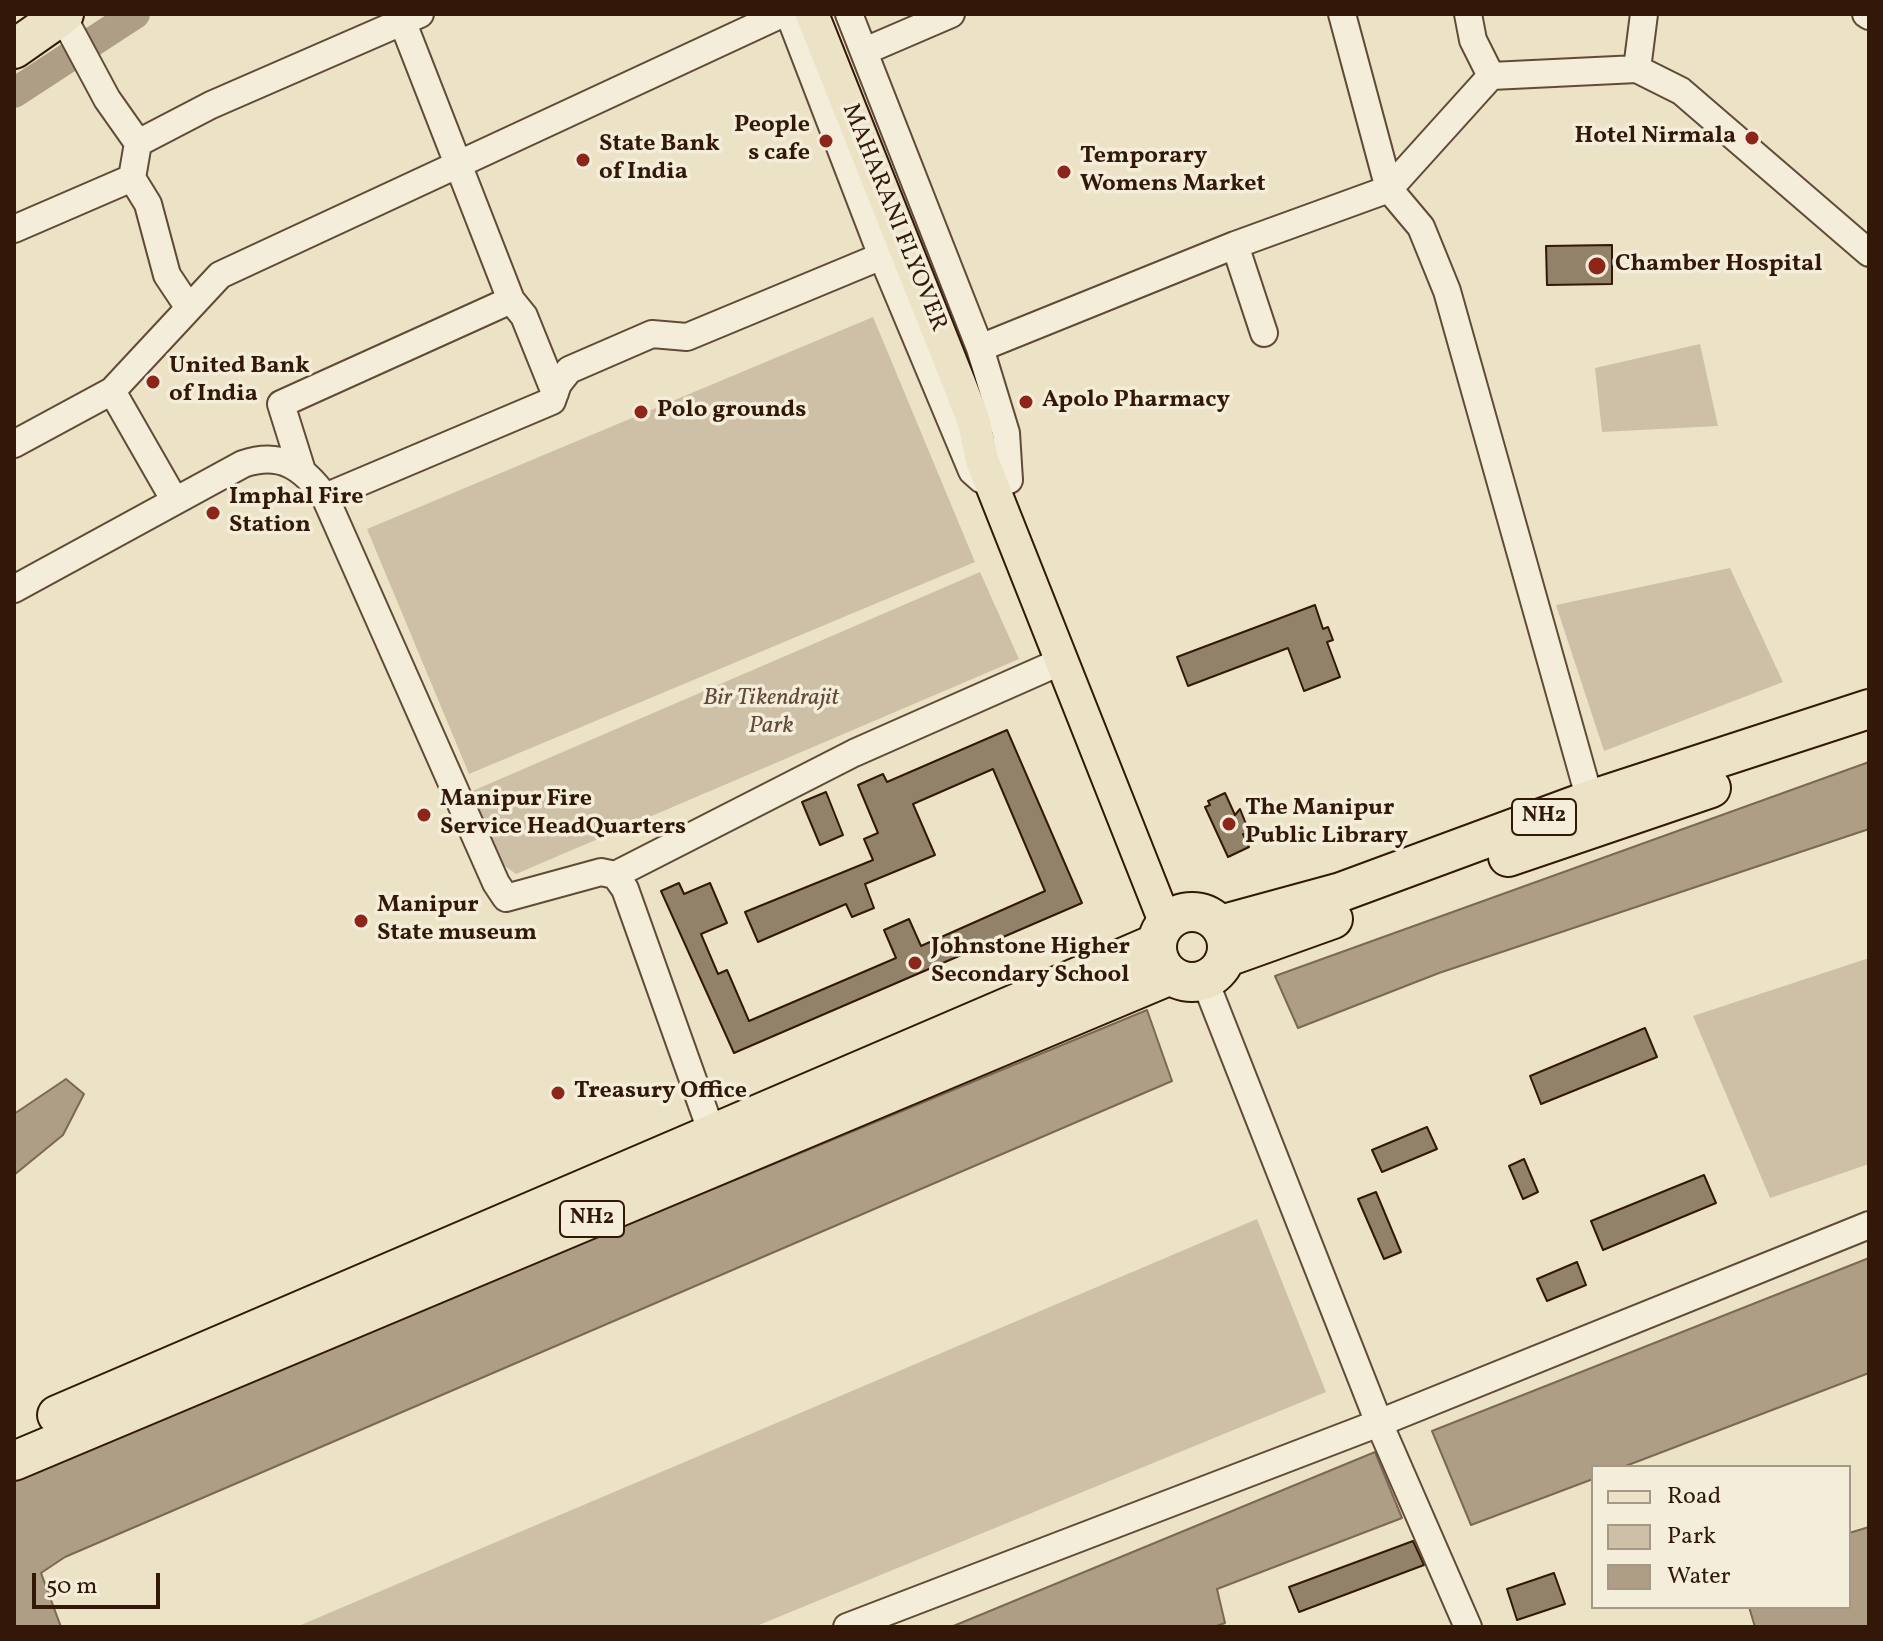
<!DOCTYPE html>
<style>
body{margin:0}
#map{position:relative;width:1883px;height:1641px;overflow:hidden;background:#ece3c6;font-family:Vollkorn,serif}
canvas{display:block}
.frame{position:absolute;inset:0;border:16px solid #331807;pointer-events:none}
.legend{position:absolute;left:1591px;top:1465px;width:260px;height:144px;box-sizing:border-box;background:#f3edda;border:2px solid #a69886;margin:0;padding:10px 14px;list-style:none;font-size:24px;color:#331807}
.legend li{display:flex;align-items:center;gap:16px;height:40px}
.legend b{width:40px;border:2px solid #a69886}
.scale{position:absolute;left:32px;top:1573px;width:128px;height:36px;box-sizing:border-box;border:4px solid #331807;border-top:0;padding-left:10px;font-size:24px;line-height:28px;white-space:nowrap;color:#331807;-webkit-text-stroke:6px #f3edda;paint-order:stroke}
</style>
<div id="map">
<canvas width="1883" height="1641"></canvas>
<div class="frame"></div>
<ul class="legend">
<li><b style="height:10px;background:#ece3c6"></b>Road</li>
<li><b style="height:22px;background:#cdc0a6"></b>Park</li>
<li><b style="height:22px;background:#ad9e85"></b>Water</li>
</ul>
<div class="scale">50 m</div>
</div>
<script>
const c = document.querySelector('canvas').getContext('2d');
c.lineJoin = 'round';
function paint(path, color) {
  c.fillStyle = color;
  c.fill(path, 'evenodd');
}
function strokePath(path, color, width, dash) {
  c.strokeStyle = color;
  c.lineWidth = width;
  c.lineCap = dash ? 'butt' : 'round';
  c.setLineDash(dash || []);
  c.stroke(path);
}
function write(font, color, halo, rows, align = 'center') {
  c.font = font + ' Vollkorn,serif';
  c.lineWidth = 7;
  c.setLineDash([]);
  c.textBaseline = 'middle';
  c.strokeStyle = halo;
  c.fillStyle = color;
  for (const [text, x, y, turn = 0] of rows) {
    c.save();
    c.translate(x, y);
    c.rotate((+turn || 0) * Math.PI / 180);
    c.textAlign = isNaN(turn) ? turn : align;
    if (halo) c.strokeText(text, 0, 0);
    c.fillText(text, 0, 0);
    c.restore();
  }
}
paint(new Path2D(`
 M873,317l102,245 -506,212 -102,-245z
 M1700,344l18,82 -116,6 -7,-64z
 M1730,568l53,114 -179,69 -48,-146z
 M980,572l39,87 -503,215 -15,-11 -31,-71z
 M1869,958v206l-99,34 -77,-182z
 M1257,1219l69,173 -572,235h-458z`), '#cdc0a6');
const water = new Path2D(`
 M1869,762v67l-430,144 -141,55 -23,-52z
 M1147,1010l25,71 -1107,476 -24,16 20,54h-47v-149l3,-2z
 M66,1079l18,15 -21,41 -49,40v-61z
 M1869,1258v115l-246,94h-30v12l-122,46 -39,-94z
 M1375,1452l27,66 -185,71 8,34 -11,4h-263z
 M1869,1527v100h-114l-6,-20h100v-74z`);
paint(water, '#ad9e85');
strokePath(water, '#7c6853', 2);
strokePath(new Path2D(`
 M14,93l121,-79`), '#ad9e85', 30);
const building = new Path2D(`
 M1612,245v39l-65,1 -1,-39z
 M1315,605l8,24 5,-2 5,13 -6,2 13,35 -36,14 -16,-43 -100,38 -11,-29z
 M1007,730l75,173 -348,150 -73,-162 18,-8 5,11 26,-11 17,40 -26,11 17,40 9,-4 22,51 147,-63 -12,-28 25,-11 12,27 124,-55 -52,-122 -80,35 22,51 -70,29 9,24 -22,9 -6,-13 -88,38 -13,-30 128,-52 -9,-21 14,-6 -20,-48 25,-11 4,8z
 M826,792l17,43 -23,10 -18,-43z
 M1225,793l10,22 5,-6 10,25h-7l6,13 -21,10 -23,-50 5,-2 -2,-4z
 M1645,1028l12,29 -116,47 -11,-28z
 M1427,1127l10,22 -55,23 -10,-22z
 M1524,1159l14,33 -15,7 -14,-33z
 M1704,1175l12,28 -113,47 -12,-29z
 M1376,1192l25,60 -17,7 -26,-60z
 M1577,1262l9,23 -39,16 -10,-22z
 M1413,1541l11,24 -125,47 -10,-25z
 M1554,1573l11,31 -48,16 -10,-31z`);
paint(building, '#93826a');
strokePath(building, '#331807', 2);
const minor = new Path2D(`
 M789,14l93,242 90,215 9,8
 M849,14l131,334 26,85 3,47
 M1342,14l47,175 32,38 26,64 143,509
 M1468,14l5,26 18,36
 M1866,14l3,2
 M62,15l45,84 31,44 -6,35 16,26 19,71 22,33
 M865,51l86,-37
 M1637,69l7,-55
 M138,143l73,-38 209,-91
 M14,229l118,-51
 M1235,245l29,88
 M511,300l13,16 31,77
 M980,348l255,-103 154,-56 102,-113 146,-7 44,22 188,162
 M112,391l63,110
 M14,444l98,-53 108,-116 562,-261
 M302,471l-21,-67 230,-104 -108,-277
 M325,497l227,-96 6,-17 11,-14 83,-36 35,3 195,-81
 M14,589l229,-125c38,-13 60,3 82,33l171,386 10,15 95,-26 14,3 10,14 88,247
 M615,875l239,-122 208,-92
 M1205,981l174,442 89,204
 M847,1627l532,-204 490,-198`);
const major = new Path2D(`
 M812,14l147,369 15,39 8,38 184,464`);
const highway = new Path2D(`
 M14,49l50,-35
 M1508,857l203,-69
 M1157 947a35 35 0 1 1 70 0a35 35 0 1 1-70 0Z
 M1220,925l121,-33 249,-92 279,-91
 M1227,957l106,-38
 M57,1415l1100,-472
 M14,1461l1157,-486`);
strokePath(minor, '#614b37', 30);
strokePath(major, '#331807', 36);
strokePath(highway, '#331807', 42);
strokePath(minor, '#f3edda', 26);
strokePath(major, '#ece3c6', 32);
strokePath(highway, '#ece3c6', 38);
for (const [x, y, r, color] of [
 [1752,138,8,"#8f2418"],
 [826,141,8,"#8f2418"],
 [583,160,8,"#8f2418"],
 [1064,172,8,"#8f2418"],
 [1597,266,10,"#8f2418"],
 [153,382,8,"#8f2418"],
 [1026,402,8,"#8f2418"],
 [641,412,8,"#8f2418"],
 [213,513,8,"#8f2418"],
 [424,815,8,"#8f2418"],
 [1229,824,8,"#8f2418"],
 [361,921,8,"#8f2418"],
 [915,963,8,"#8f2418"],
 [558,1093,8,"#8f2418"]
]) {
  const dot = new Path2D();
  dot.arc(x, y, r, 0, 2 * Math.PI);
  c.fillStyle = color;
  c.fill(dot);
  strokePath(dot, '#f3edda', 3);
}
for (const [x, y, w] of [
 [1544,817,64],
 [592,1219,64]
]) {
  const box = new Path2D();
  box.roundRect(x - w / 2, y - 18, w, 36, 6);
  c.fillStyle = '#f3edda';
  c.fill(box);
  strokePath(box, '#331807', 2);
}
write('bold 22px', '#331807', null, [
 ["NH2",1544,817],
 ["NH2",592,1219]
]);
write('bold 24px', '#331807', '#f3edda', [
 ["People",810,127,"right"],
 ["s cafe",810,155,"right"],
 ["Hotel Nirmala",1736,138,"right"],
 ["State Bank",599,146],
 ["of India",599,174],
 ["Temporary",1080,158],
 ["Womens Market",1080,186],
 ["Chamber Hospital",1615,266],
 ["United Bank",169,368],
 ["of India",169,396],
 ["Apolo Pharmacy",1042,402],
 ["Polo grounds",657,412],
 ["Imphal Fire",229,499],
 ["Station",229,527],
 ["Manipur Fire",440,801],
 ["Service HeadQuarters",440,829],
 ["The Manipur",1245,810],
 ["Public Library",1245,838],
 ["Manipur",377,907],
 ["State museum",377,935],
 ["Johnstone Higher",931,949],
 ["Secondary School",931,977],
 ["Treasury Office",574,1093]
], 'left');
write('24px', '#331807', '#f3edda', [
 ["MAHARANI FLYOVER",893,218,68]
]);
write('italic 24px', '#614a37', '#f3edda', [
 ["Bir Tikendrajit",771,700],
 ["Park",771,728]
]);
</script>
